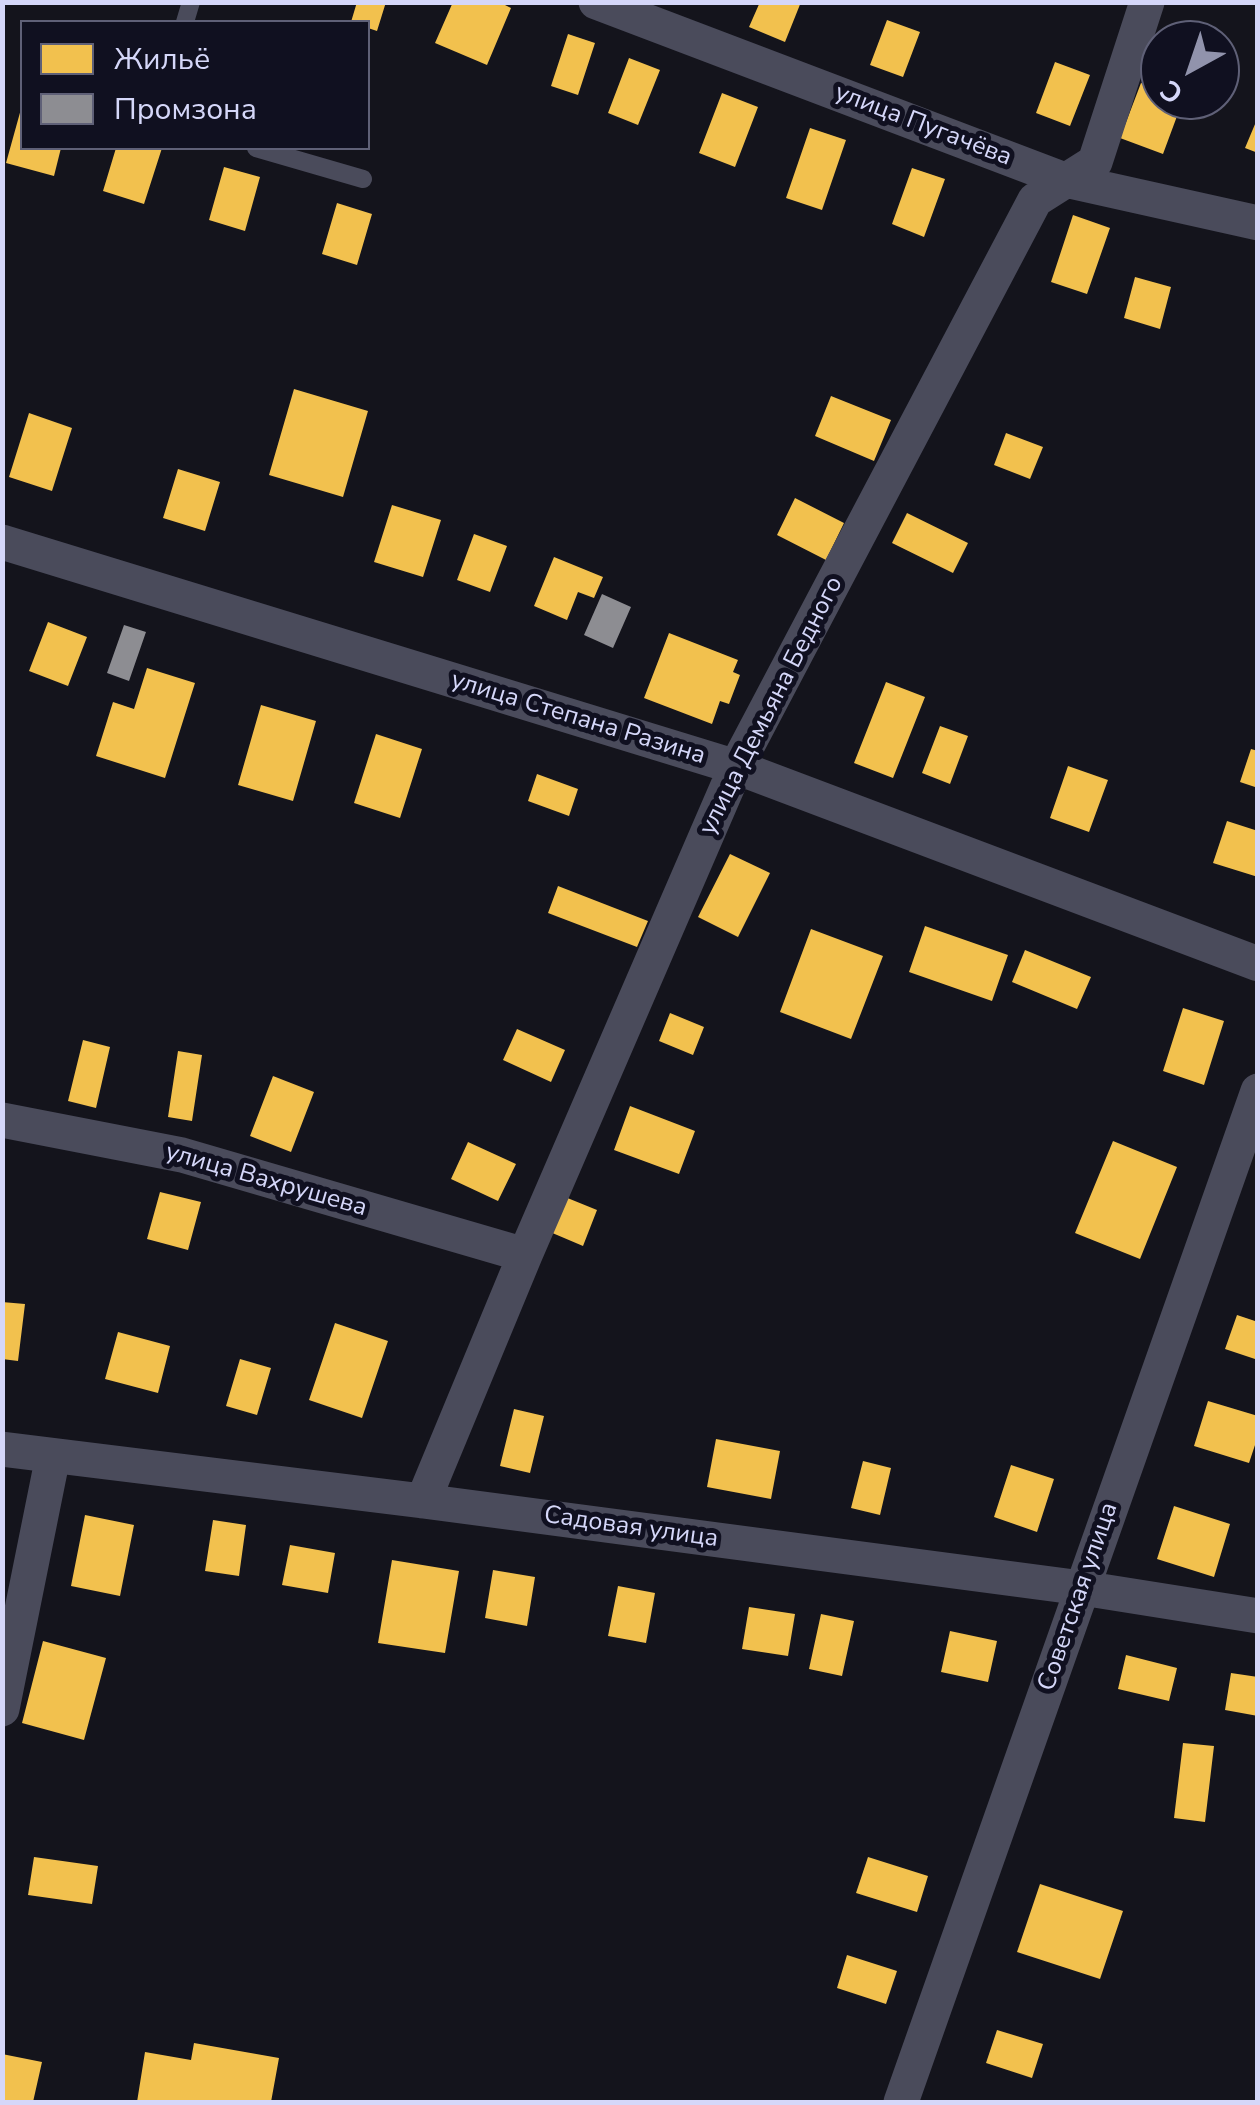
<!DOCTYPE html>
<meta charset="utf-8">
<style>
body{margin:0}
#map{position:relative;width:1260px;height:2105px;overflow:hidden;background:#14141c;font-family:"Nunito Sans",sans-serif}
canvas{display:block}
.frame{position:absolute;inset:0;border:5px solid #d5d7f9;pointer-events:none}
.legend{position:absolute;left:20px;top:20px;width:350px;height:130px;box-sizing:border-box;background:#101020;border:2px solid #5f6077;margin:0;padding:12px 18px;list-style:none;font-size:30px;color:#d5d7f9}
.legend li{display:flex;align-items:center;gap:20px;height:50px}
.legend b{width:50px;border:2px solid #5f6077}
.north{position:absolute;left:1140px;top:20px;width:100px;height:100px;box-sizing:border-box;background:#101020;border:2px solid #5f6077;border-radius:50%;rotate:220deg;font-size:28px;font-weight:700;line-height:40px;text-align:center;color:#d5d7f9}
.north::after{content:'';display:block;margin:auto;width:35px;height:45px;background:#9193ac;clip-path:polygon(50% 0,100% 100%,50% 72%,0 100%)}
</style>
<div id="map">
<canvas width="1260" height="2105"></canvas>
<div class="frame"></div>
<ul class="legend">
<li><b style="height:28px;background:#f2c14e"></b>Жильё</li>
<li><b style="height:28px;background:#8d8d92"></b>Промзона</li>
</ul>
<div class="north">С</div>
</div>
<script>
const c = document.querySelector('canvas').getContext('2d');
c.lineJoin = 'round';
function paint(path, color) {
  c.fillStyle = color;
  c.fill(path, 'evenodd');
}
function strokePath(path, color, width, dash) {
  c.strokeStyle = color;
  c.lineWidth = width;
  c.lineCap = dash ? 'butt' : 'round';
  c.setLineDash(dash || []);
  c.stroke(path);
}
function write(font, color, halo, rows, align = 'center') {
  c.font = font + ' "Nunito Sans",sans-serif';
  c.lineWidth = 10;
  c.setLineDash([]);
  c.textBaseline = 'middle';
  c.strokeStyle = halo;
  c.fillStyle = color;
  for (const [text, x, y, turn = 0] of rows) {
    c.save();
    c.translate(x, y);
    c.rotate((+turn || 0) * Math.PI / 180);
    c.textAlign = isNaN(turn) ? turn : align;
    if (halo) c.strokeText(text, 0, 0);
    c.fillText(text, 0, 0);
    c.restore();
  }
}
paint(new Path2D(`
 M357,2h29l-9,29 -9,-3v-6h-17z
 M453,2h46l12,6 -24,57 -52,-22z
 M760,2h41l-16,40 -36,-15z
 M887,20l33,12 -17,45 -33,-12z
 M568,34l27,9 -17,52 -27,-9z
 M629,58l31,12 -22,55 -30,-12z
 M1055,62l35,13 -20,51 -34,-13z
 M1141,83l19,7v10h23l-20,54 -43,-16z
 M722,93l36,14 -23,60 -36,-14z
 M21,109l1,39h39l-7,28 -48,-13z
 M1258,117v36l-13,-5z
 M810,128l36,12 -24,70 -36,-12z
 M116,148h46l-18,56 -41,-13z
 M224,167l36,10 -15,54 -36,-11z
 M912,168l33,11 -21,58 -32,-13z
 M337,203l35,11 -15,51 -35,-11z
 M1073,215l37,13 -23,66 -36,-12z
 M1135,277l36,10 -11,42 -36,-11z
 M294,389l74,22 -25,86 -74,-22z
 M831,396l60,24 -17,41 -59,-25z
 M29,413l43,15 -20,63 -43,-14z
 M1006,433l37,14 -13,32 -36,-14z
 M178,469l42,13 -15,49 -42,-13z
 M795,498l49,25 -18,37 -49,-25z
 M392,505l49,15 -18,57 -49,-15z
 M907,513l61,30 -15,30 -61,-30z
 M474,534l33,12 -17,46 -33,-12z
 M554,557l49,20 -9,21 -16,-6 -11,28 -33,-14z
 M48,622l39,15 -19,49 -39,-15z
 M669,633l69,27 -5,12 7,3 -11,29 -9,-3 -8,23 -68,-26z
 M147,668l48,15 -30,95 -69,-22 17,-54 21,7z
 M886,682l39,15 -32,81 -39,-15z
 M261,705l55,16 -23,80 -55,-16z
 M940,726l28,10 -18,48 -28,-11z
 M376,734l46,15 -22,69 -46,-15z
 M1251,749l7,2v37l-18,-6z
 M1068,766l40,14 -19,52 -39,-14z
 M537,774l41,15 -9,27 -41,-15z
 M1227,821l31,10v46l-45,-14z
 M730,854l40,19 -32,64 -40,-20z
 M558,886l90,35 -11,26 -89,-34z
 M925,926l83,29 -16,46 -83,-29z
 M811,929l72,27 -32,83 -71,-27z
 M1025,950l66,27 -14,32 -65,-27z
 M1183,1008l41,13 -20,64 -41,-14z
 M670,1013l34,14 -11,28 -34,-14z
 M517,1029l48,21 -14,32 -48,-22z
 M83,1040l27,7 -14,61 -28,-7z
 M178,1051l24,4 -10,66 -24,-4z
 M273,1076l41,16 -23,60 -41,-16z
 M630,1106l65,25 -16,43 -65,-24z
 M1113,1141l64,26 -37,92 -65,-26z
 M468,1142l48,22 -18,37 -47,-22z
 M160,1192l41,10 -13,48 -41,-11z
 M565,1197l32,13 -14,36 -33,-14z
 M2,1302l23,2 -7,57 -16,-2z
 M1237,1315l21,7v38l-33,-11z
 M335,1323l53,18 -26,77 -53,-18z
 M118,1332l52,14 -12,47 -53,-14z
 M240,1359l31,9 -14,47 -31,-9z
 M1208,1401l50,15v20l-9,27 -55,-17z
 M514,1409l30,7 -14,57 -30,-7z
 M716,1439l64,12 -9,48 -64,-12z
 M863,1461l28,7 -11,47 -29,-7z
 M1011,1465l43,14 -17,53 -43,-15z
 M1174,1506l56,18 -16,53 -57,-18z
 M85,1515l49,10 -14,71 -49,-10z
 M213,1520l33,5 -7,51 -34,-5z
 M290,1545l45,8 -7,40 -46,-8z
 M392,1560l67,11 -14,82 -67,-10z
 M493,1570l42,7 -8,49 -42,-8z
 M618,1586l37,7 -9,50 -38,-7z
 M749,1607l46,7 -7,42 -46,-7z
 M821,1614l33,7 -12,55 -33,-7z
 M950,1631l47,10 -9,41 -47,-10z
 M43,1641l63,17 -22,82 -62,-17z
 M1126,1655l51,13 -8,33 -51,-12z
 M1231,1673l27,4v39l-33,-6z
 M1183,1743l31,3 -9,76 -31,-4z
 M34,1857l64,9 -6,38 -64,-9z
 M868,1857l60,19 -11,36 -61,-19z
 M1040,1884l83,27 -23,68 -83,-27z
 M847,1955l50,16 -11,33 -49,-16z
 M997,2030l46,14 -11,34 -46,-15z
 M194,2043l85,15 -8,44h-134l8,-50 46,8z
 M2,2054l40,8 -9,40h-31z`), '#f2c14e');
paint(new Path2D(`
 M602,594l29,13 -18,41 -29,-13z
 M124,625l22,7 -17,49 -22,-8z`), '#8d8d92');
strokePath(new Path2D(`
 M185,22l6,-20
 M256,148l107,31`), '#4a4b5b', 18);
strokePath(new Path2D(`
 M596,2l469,178 193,43
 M2,542l734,225 522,197
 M2,1120l180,35 343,100
 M2,1449l421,52 659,87 176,28
 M423,1501l102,-246 211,-488 299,-567 60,-38 52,-160
 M2,1709l51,-253
 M901,2102l357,-1011`), '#4a4b5b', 35);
write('25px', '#d5d7f9', '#101020', [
 ["улица Пугачёва",923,126,21],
 ["улица Демьяна Бедного",772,706,-63],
 ["улица Степана Разина",578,719,17],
 ["улица Вахрушева",266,1181,16],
 ["Садовая улица",631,1528,8],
 ["Советская улица",1079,1597,-71]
]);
</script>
